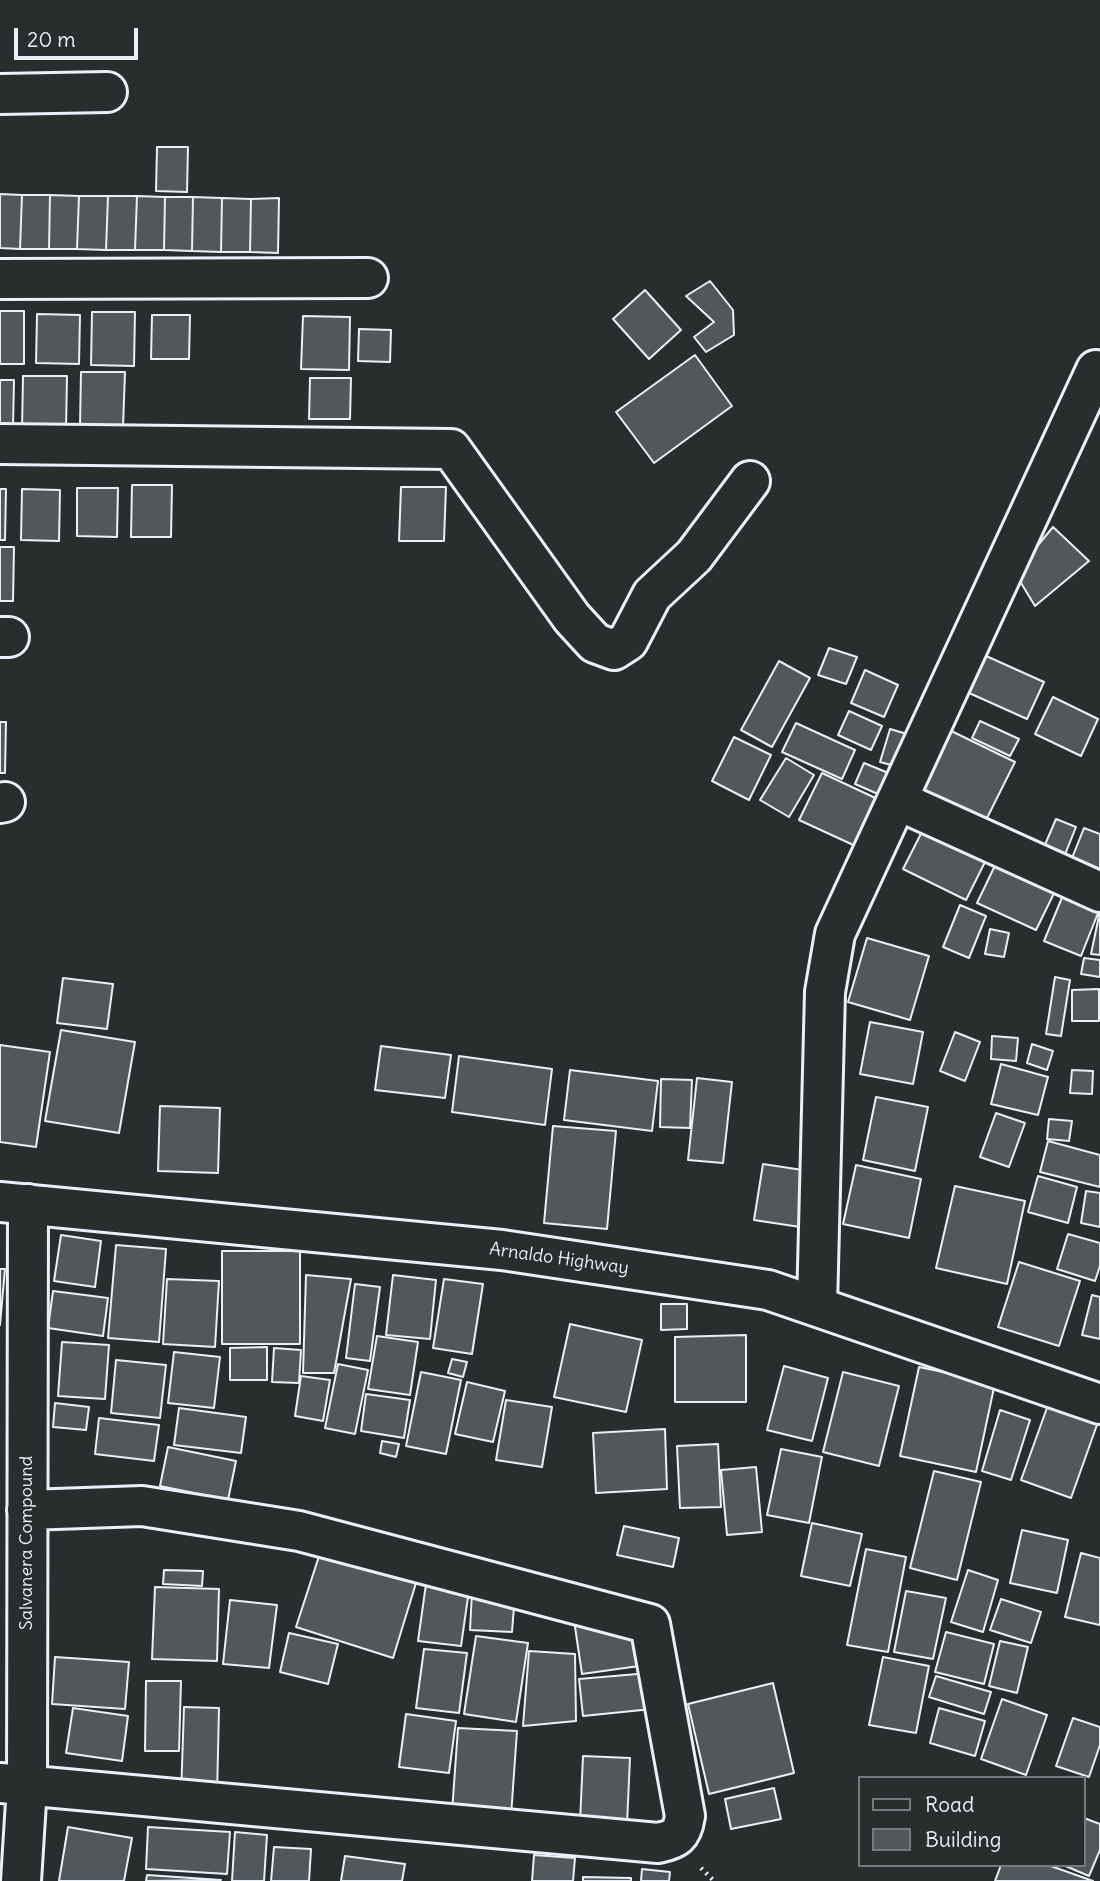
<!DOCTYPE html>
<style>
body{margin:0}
#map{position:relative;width:1100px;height:1881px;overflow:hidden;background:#2a2d2e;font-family:Delius,sans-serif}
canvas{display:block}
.legend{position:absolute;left:858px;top:1776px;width:228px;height:91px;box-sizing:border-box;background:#2a2d2e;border:2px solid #767b7f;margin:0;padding:9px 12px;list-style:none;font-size:21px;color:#e8f1f8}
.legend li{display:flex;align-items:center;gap:14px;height:35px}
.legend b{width:35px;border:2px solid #767b7f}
.scale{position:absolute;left:14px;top:28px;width:124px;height:32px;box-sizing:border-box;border:4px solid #e8f1f8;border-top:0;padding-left:9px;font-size:21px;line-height:24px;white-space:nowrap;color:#e8f1f8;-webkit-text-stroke:5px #2a2d2e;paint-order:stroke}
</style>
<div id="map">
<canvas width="1100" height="1881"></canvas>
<ul class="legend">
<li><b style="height:9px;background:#2a2d2e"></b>Road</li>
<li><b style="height:19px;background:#535759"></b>Building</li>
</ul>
<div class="scale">20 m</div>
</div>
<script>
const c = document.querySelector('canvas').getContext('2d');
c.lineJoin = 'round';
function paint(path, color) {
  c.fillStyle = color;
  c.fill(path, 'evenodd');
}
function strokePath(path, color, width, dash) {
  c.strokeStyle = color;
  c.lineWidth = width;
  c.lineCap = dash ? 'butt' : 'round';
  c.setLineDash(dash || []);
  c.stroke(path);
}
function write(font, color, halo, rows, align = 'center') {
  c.font = font + ' Delius,sans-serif';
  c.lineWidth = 5;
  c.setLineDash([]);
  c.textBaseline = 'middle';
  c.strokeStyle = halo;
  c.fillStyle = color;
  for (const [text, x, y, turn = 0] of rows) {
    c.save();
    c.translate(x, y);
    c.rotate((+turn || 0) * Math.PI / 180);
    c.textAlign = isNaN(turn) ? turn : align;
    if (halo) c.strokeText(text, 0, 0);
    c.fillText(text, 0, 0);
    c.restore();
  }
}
const building = new Path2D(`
 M157,147h31l-1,45 -31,-1z
 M0,194l22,1 -2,54 -20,-1z
 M22,195h28l-1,54h-29z
 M50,195l29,1 -2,53h-28z
 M79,196h29l-2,54 -29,-1z
 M108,196h29l-2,54h-29z
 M137,196l28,1 -1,53h-29z
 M165,197h28l-1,54 -28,-1z
 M193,197l29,1 -1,54 -29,-1z
 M222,198l29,1 -1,53h-29z
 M279,198l-1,55 -28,-1 1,-53z
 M710,281l23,29 1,25 -28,17 -12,-15 20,-15 -28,-26z
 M645,290l36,40 -32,29 -36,-40z
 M0,311h24v53h-24z
 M92,312h43l-1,54 -43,-1z
 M37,314l43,1 -1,49 -43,-1z
 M152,315h38l-1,44h-38z
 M303,316l47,1 -1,53 -48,-1z
 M359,329l32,1 -1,32 -32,-1z
 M695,355l37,51 -78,57 -38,-51z
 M81,372h44l-2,55 -43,-1z
 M23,376h44l-1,55h-44z
 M310,378h41l-1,41h-41z
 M0,380h14l-1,47 -13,-1z
 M132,485h40l-1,52h-40z
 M401,487h45l-2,54h-45z
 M77,488h41l-1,49 -40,-1z
 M0,489h6l-1,51h-5z
 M22,489l38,1 -1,51 -38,-1z
 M1053,527l36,34 -54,45 -20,-33z
 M0,547h14l-1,54h-13z
 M829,648l28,9 -11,27 -28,-9z
 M975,651l69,31 -17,37 -69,-31z
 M779,661l31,17 -38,69 -31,-17z
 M865,670l33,15 -14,32 -33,-14z
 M1053,697l45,22 -17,37 -46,-22z
 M849,711l33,15 -11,24 -33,-15z
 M980,721l39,18 -9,17 -38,-18z
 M0,722h6l-1,51h-5z
 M796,723l59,27 -13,29 -60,-27z
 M943,727l72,35 -35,70 -72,-35z
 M890,729l17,5 -8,33 -19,-5z
 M734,737l37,18 -22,45 -37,-19z
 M786,758l28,17 -25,42 -29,-17z
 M864,763l39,16 -9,22 -39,-17z
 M822,773l62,29 -22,47 -63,-29z
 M929,818l62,32 -25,50 -63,-31z
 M1056,819l20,8 -14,35 -21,-8z
 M1084,828l16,6v35l-28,-11z
 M1001,853l59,28 -24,49 -59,-27z
 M1066,888l34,20 -19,48 -37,-15z
 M960,905l26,11 -17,42 -26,-11z
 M1100,911v44l-9,-1z
 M990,929l19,4 -5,24 -19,-3z
 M867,938l62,18 -19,64 -62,-18z
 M1084,958l16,2v17l-19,-3z
 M1055,977l15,3 -9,56 -15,-2z
 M63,978l50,6 -6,45 -50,-6z
 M1099,989v32h-27v-31z
 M870,1022l53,10 -10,52 -53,-10z
 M61,1030l74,12 -16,91 -74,-12z
 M955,1032l25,10 -15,39 -25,-10z
 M992,1036l26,2 -2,23 -25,-2z
 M1032,1044l21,7 -6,19 -20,-7z
 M0,1045l50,7 -14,95 -36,-5z
 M381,1046l70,9 -6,43 -70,-8z
 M459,1056l93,13 -7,56 -93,-13z
 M1001,1064l47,13 -10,38 -47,-11z
 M570,1070l88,11 -6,50 -88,-11z
 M1072,1070l21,1 -1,23 -22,-1z
 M697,1078l35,4 -9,81 -35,-3z
 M661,1079l31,1 -2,48 -30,-1z
 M876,1097l52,10 -13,64 -52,-11z
 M160,1106l60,2 -2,65 -60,-2z
 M996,1113l29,10 -16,44 -29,-10z
 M1049,1119l23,2 -3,20 -22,-2z
 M553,1126l63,5 -9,98 -63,-6z
 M1048,1141l52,14v32l-60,-15z
 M763,1164l46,7 -9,56 -46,-7z
 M856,1165l65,14 -12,59 -66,-14z
 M1038,1176l39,11 -9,36 -40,-11z
 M955,1186l70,15 -18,83 -71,-16z
 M1086,1191l14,2v34l-19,-4z
 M1068,1234l32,9v23l-5,15 -38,-12z
 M61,1235l40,6 -6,46 -41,-6z
 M116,1245l50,4 -7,93 -51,-4z
 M222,1251h78v93h-78z
 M1019,1262l61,19 -21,65 -61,-19z
 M0,1269h5l-5,56z
 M306,1275l45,4 -17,94h-31z
 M393,1275l43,5 -6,59 -44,-4z
 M167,1279l52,2 -4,66 -52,-3z
 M444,1279l39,5 -11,70 -39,-6z
 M355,1284l25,3 -10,74 -24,-3z
 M53,1291l55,7 -5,38 -55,-8z
 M1092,1295l8,2v42l-18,-4z
 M661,1304h26v25l-26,1z
 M570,1324l72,16 -16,72 -72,-15z
 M746,1335v67h-71v-65z
 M377,1336l41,6 -8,53 -42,-6z
 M62,1342l47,3 -4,54 -47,-3z
 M267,1347v33h-37v-32z
 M274,1348l27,2 -2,33 -27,-1z
 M174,1352l46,5 -6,51 -46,-5z
 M452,1359l15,3 -4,15 -15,-4z
 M116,1360l50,5 -6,53 -49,-5z
 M338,1364l30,6 -13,64 -30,-6z
 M784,1366l44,12 -16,63 -45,-11z
 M919,1367l76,16 -19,89 -76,-16z
 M421,1372l40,8 -15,74 -40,-8z
 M843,1372l56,14 -20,80 -56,-14z
 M301,1376l29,4 -7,41 -28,-5z
 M467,1382l38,9 -12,51 -38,-8z
 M366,1394l44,6 -6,38 -43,-7z
 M506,1400l46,7 -10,60 -46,-7z
 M55,1403l34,4 -3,23 -33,-3z
 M1048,1405l50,17 -27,76 -50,-18z
 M179,1408l67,9 -5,36 -67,-8z
 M1000,1410l30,10 -19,60 -29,-9z
 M99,1418l60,7 -5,36 -59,-7z
 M665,1429l2,60 -71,4 -3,-60z
 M382,1441l17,3 -3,13 -16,-4z
 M718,1444l3,63 -41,1 -3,-62z
 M168,1447l68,14 -8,39 -68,-14z
 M781,1449l41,8 -13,66 -42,-8z
 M756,1467l6,65 -35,3 -6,-65z
 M934,1471l47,11 -24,98 -47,-12z
 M812,1523l50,11 -12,52 -49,-10z
 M624,1526l55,12 -6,29 -56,-12z
 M1022,1530l46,10 -11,53 -47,-10z
 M866,1549l40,8 -18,95 -41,-7z
 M320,1553l96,30 -23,75 -97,-31z
 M1081,1553l19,5v67l-35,-8z
 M164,1570l39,1 -1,15 -39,-2z
 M968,1570l30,10 -15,52 -32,-10z
 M426,1584l43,6 -8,56 -43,-5z
 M155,1587l64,2 -2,72 -65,-2z
 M906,1591l40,7 -13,61 -39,-7z
 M472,1592l43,2 -3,38 -42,-2z
 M1001,1599l40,13 -10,31 -41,-13z
 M230,1600l47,5 -8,63 -46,-4z
 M574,1620l56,7 9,39 -57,8z
 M946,1632l48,12 -10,40 -49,-12z
 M289,1633l49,11 -10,40 -48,-12z
 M476,1636l52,7 -12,79 -52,-8z
 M1000,1641l28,6 -11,46 -28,-7z
 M424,1649l43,4 -8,60 -43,-5z
 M529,1651l46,3 1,67 -53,5z
 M55,1657l74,5 -4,47 -73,-5z
 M883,1657l46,9 -13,67 -47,-8z
 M649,1673l3,36 -69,7 -4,-37z
 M936,1676l55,16 -7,22 -55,-17z
 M146,1681h35l-2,70h-34z
 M773,1683l21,90 -85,21 -21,-90z
 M1002,1699l45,16 -21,60 -45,-16z
 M184,1707l35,1 -2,88 -36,-1z
 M73,1708l55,8 -6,45 -56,-8z
 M939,1708l46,13 -10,35 -45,-13z
 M406,1714l50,7 -7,52 -50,-6z
 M1073,1718l27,9v18l-11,32 -33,-11z
 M458,1728l59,3 -6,85 -59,-4z
 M583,1756l47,2 -3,66 -47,-2z
 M774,1788l7,31 -50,10 -6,-30z
 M1084,1818l16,6v26l-11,26 -26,-11h21z
 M68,1827l64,11 -8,43h-65z
 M148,1827l82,5 -3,42 -81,-5z
 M235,1832l32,3 -3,46h-32z
 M274,1847l37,2 -2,32h-38z
 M534,1855l41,3 -2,23h-41z
 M345,1856l60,8 -3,17h-61z
 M1001,1865h47l45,16h-98z
 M642,1869l28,3 -1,9h-28z
 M147,1875l74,5 -75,1z
 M583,1877l48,1v3h-48z`);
paint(building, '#535759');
strokePath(building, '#e8f1f8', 2);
const street = new Path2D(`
 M0,94l107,-2
 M0,279l368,-1
 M0,444l451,5 121,169 23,25 19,7 14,-9 24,-46 42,-39 56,-75
 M0,637h9
 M897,800l203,92
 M0,803l5,-1
 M817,1306l8,-314 10,-58 261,-564
 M0,1783l658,60c18,-4 24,-7 27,-27l-35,-192 -351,-93 -157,-25 -115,4
 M21,1881l6,-95 1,-582`);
const secondary = new Path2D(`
 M0,1202l502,48 266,40 332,114`);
strokePath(street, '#e8f1f8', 44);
strokePath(secondary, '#e8f1f8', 44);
strokePath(new Path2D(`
 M701,1868l13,13`), '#e8f1f8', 4.5, [2, 5]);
strokePath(street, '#2a2d2e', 38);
strokePath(secondary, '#2a2d2e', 38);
write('18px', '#e8f1f8', '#2a2d2e', [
 ["Arnaldo Highway",559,1259,8],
 ["Salvanera Compound",27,1543,-90]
]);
</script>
